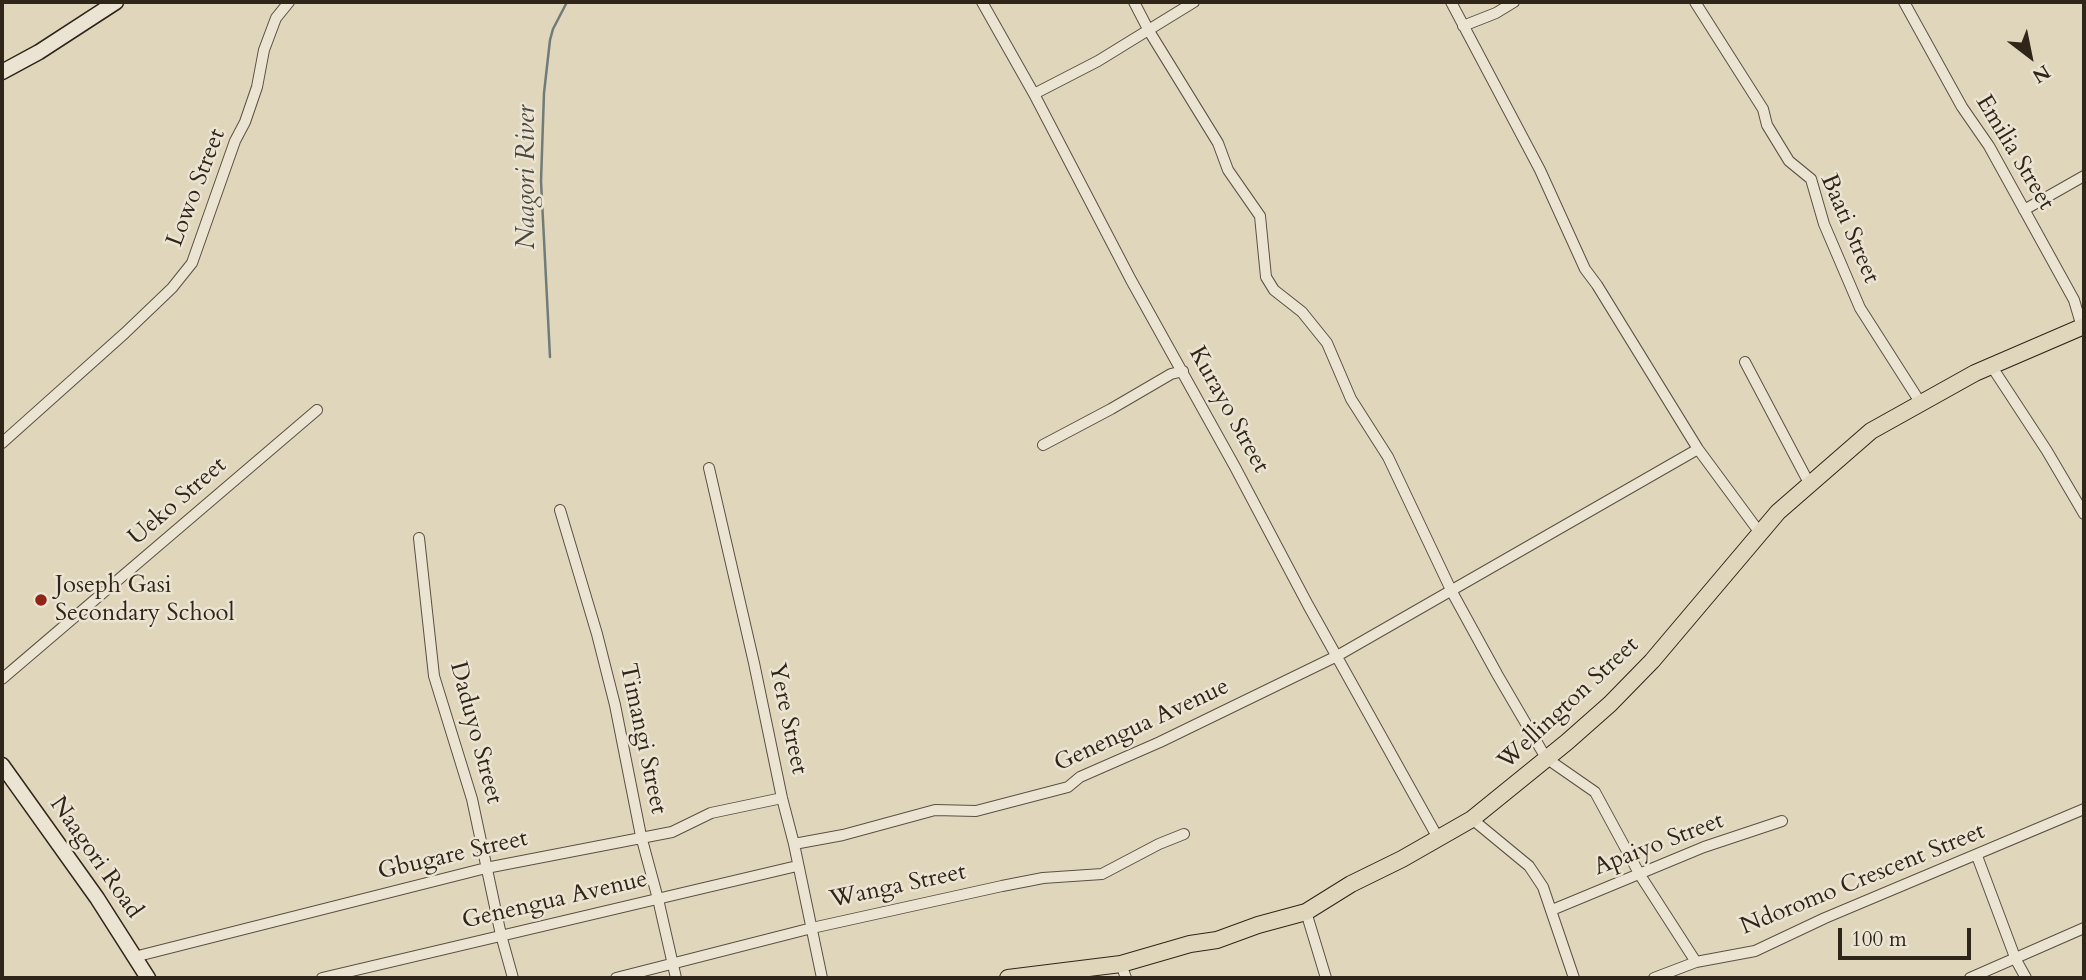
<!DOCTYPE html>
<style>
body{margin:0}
#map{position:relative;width:2086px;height:980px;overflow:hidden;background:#e0d6bc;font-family:Cardo,serif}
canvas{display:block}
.frame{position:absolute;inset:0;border:4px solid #302519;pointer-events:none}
.north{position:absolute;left:1995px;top:21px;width:70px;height:70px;-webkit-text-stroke:5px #ebe4d3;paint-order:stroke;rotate:148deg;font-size:19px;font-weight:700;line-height:28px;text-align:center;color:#302519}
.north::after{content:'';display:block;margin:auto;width:24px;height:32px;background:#302519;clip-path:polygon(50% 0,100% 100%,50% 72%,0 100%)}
.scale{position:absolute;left:1838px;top:928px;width:133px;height:32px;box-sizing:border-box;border:4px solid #302519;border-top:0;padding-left:9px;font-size:21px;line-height:24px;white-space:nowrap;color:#302519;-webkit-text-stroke:5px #ebe4d3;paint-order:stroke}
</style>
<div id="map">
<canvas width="2086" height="980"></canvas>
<div class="frame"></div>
<div class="north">N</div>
<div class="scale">100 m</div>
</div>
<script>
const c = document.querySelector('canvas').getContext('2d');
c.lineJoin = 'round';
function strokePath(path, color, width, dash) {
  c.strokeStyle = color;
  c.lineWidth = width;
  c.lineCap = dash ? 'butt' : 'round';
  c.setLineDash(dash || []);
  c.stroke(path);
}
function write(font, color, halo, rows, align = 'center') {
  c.font = font + ' Cardo,serif';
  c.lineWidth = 5;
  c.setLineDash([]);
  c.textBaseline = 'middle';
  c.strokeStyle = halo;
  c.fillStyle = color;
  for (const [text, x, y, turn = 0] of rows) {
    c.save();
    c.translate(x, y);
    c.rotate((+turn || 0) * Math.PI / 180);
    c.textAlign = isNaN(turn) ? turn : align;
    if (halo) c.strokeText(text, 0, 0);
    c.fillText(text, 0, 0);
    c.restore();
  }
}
strokePath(new Path2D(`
 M550,357l-9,-176 3,-88 6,-53 3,-11 14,-27`), '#6f7c7a', 2.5);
const street = new Path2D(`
 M982,2l52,92 97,186 104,187 73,138 130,233
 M1134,2l15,29 69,112 10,27 32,46 6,61 8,13 28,22 25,31 24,56 37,58 64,135 45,82 49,84 49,34 45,83 56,87
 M1451,2l89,168 45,99 12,16 101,164 62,84
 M1695,2l68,107 4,16 22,36 22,18 13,45 36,84 60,94
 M1904,2l58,105 27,39 85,154 8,27
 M1463,26l33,-13 18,-11
 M1034,94l64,-33 96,-59
 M2024,210l60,-34
 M1745,362l65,123
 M1992,367l55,84 37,63
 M2,443l123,-110 47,-45 20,-25 43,-122 10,-19 12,-35 7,-37 12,-32 13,-16
 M1043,445l68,-36 60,-35 12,-3
 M709,468l45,195 28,135 12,46 28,134
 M560,510l37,124 18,71 26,131 17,63 18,79
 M419,538l15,138 38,123 29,136 12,43
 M2,679l315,-269
 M1472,819l57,47 14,21 31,91
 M794,844l49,-9 92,-25 41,1 92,-24 12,-10 80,-35 177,-86 361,-207
 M1977,856l39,104 10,18
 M1552,910l152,-63 78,-26
 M1306,912l20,66
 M134,957l352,-89 186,-36 39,-19 71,-15
 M1121,964l5,14
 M322,978l475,-112
 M616,978l196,-50 190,-42 41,-8 59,-4 57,-30 25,-10
 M1654,978l42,-16 59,-11 70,-33 259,-109
 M1970,978l114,-50`);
const secondary = new Path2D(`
 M2,72l37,-20 77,-50
 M2,765l95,133 51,80`);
const primary = new Path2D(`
 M1008,978l113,-14 69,-20 27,-4 41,-15 48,-13 45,-28 51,-25 70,-40 95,-77 43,-38 42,-43 126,-149 93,-81 104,-58 109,-47`);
strokePath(street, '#5c5142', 12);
strokePath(secondary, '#302519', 17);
strokePath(primary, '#302519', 18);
strokePath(street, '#ebe4d3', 10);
strokePath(secondary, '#ebe4d3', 14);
strokePath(primary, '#e0d6bc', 16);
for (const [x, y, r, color] of [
 [41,600,7,"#8f2418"]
]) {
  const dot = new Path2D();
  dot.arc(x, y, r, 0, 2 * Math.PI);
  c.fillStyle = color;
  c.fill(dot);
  strokePath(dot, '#ebe4d3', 2.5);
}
write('24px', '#302519', '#ebe4d3', [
 ["Emilia Street",2014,153,59],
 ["Lowo Street",197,188,-69],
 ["Baati Street",1849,229,67],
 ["Kurayo Street",1228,410,61],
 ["Ueko Street",178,502,-41],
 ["Wellington Street",1569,704,-43],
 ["Yere Street",787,719,78],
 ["Genengua Avenue",1142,726,-25],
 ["Daduyo Street",475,733,75],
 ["Timangi Street",642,739,78],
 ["Apaiyo Street",1659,845,-21],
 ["Gbugare Street",453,856,-13],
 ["Naagori Road",95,858,55],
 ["Ndoromo Crescent Street",1863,880,-22],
 ["Wanga Street",898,887,-12],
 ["Genengua Avenue",555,901,-13]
]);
write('24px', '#302519', '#ebe4d3', [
 ["Joseph Gasi",55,586],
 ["Secondary School",55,614]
], 'left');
write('italic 26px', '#4a4942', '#ebe4d3', [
 ["Naagori River",528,177,-90]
]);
</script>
